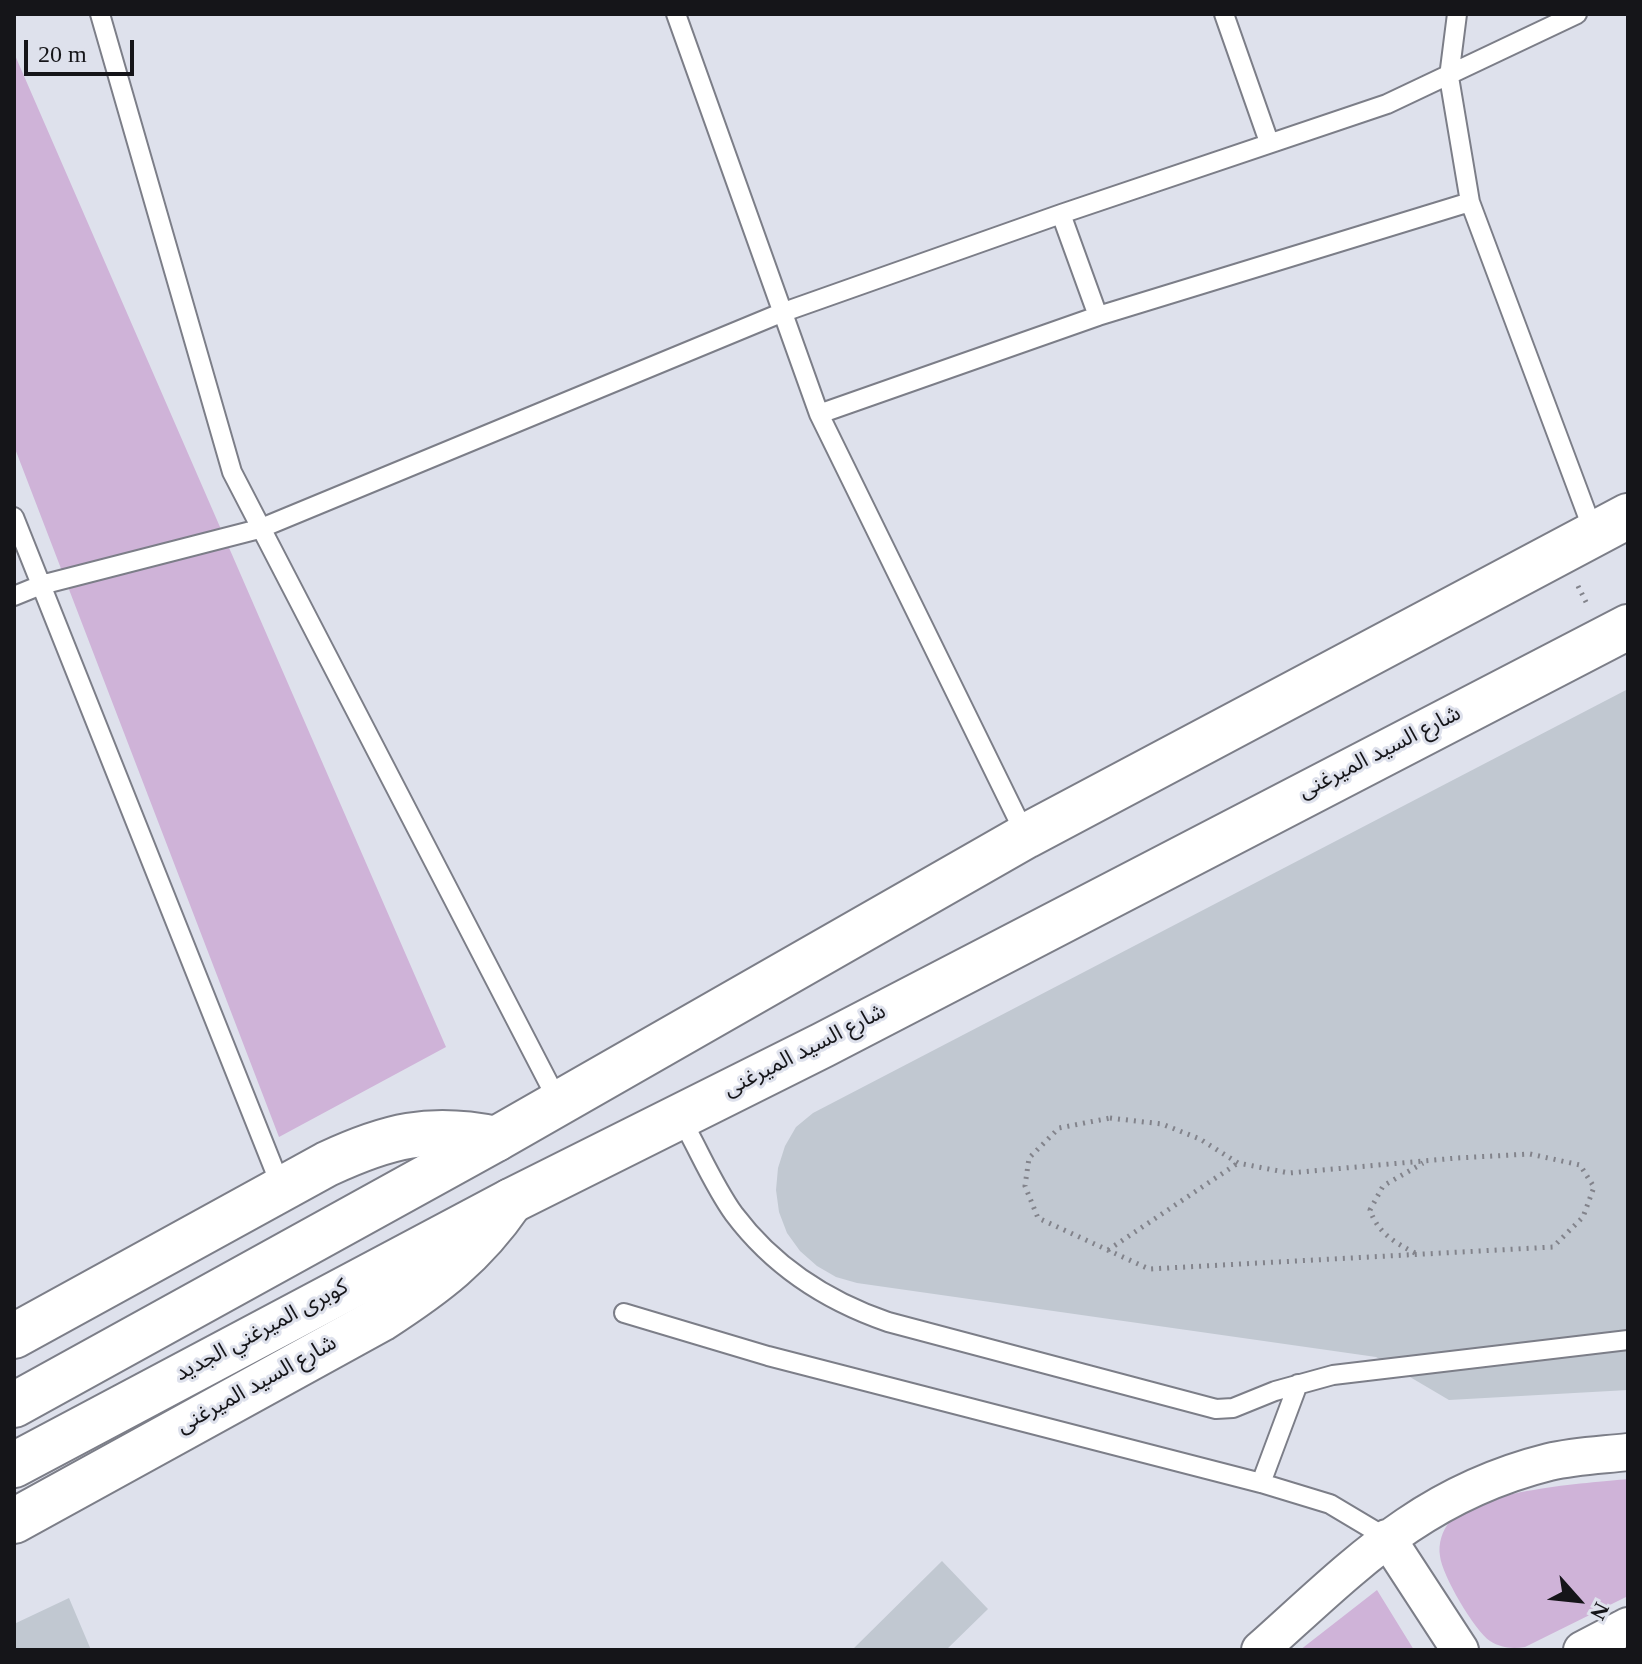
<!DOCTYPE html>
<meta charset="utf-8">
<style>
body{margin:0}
#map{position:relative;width:1642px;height:1664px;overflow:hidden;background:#dee1ec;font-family:Georgia,serif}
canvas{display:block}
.frame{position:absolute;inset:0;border:16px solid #151519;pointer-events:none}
.north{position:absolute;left:1538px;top:1560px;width:80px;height:80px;-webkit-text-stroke:6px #dee1ec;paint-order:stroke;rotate:117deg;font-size:22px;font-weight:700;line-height:32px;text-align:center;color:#151519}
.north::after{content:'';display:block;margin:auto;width:28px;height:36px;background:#151519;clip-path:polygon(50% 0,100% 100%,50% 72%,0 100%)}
.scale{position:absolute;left:24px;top:40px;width:110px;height:36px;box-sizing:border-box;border:4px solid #151519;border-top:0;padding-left:10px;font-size:24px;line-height:28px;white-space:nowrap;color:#151519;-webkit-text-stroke:6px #dee1ec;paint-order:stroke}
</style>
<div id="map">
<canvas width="1642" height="1664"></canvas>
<div class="frame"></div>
<div class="north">N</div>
<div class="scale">20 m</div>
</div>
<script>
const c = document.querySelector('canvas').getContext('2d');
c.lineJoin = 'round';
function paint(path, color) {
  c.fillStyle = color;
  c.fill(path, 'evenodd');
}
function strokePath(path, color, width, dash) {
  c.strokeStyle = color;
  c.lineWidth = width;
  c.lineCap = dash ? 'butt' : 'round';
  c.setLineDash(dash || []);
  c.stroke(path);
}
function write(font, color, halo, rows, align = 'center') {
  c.font = font + ' Georgia,"Noto Sans Arabic",serif';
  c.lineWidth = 6;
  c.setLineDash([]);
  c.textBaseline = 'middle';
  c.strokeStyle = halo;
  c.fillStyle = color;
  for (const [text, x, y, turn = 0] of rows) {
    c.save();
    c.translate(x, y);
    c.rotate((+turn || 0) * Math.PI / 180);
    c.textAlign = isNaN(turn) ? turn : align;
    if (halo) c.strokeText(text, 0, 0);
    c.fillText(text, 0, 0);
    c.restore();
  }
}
paint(new Path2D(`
 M14,53l432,994 -167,90 -265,-691z
 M1628,1479v117l-103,51c-13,2 -24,1 -35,-6 -16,-11 -48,-66 -50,-85 -2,-12 2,-25 10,-35 27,-31 137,-38 178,-42z
 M1377,1590l37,60h-114z`), '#cfb3d8');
paint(new Path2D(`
 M1628,689v701l-179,10 -73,-43 -519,-74 -21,-6 -19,-11 -17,-15 -13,-18 -8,-21 -3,-22 2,-22 7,-22 11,-19 17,-14z
 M942,1561l46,48 -42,41h-94z
 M69,1598l22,52h-77v-26z`), '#c1c8d1');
const service = new Path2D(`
 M100,14l132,458 327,631
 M676,14l143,400 207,422
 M1224,14l45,128
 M1457,14l-8,63 21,125 124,331
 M1061,214l37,102
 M819,414l279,-98 372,-114
 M14,517l268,672
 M14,596l27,-11 218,-56 522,-216 280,-99 326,-110 190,-90
 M680,1117c18,31 33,68 54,97 39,52 93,87 154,108l328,87 17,-1 42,-17 58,-16 295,-35
 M624,1313l144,43 493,127 69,21 57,34
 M1261,1483l37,-99`);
const minor = new Path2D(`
 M1387,1538l73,112
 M1260,1650c94,-84 161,-156 289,-188 26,-6 53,-7 79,-10
 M1582,1650l46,-24`);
const primary = new Path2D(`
 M14,1405l482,-266 530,-303 602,-320
 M14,1465l497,-264 312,-156 805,-418`);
const trunk = new Path2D(`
 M14,1336l313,-172c60,-28 103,-39 169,-25
 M14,1521l367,-202c54,-35 93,-64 130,-118`);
strokePath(service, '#7c7e88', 22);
strokePath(minor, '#7c7e88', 40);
strokePath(primary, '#7c7e88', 48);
strokePath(trunk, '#7c7e88', 48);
strokePath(new Path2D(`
 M1578,586l10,20
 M1110,1118l52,6 38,15 38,24 51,10 168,-15 73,-4 50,11 14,22 -11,30 -30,30 -404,22 -111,-51 -13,-32 4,-28 30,-30z
 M1108,1250l130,-87
 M1415,1253c-21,-11 -37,-20 -45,-43l13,-24 40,-23`), '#82838b', 5, [2, 6]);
strokePath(service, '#fff', 18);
strokePath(minor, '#fff', 36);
strokePath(primary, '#fff', 44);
strokePath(trunk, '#fff', 44);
write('22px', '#151519', '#dee1ec', [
 ["شارع السيد الميرغنى",1381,755,-27],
 ["شارع السيد الميرغنى",806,1053,-27],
 ["كوبرى الميرغني الجديد",263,1333,-28],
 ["شارع السيد الميرغنى",258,1387,-29]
]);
</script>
